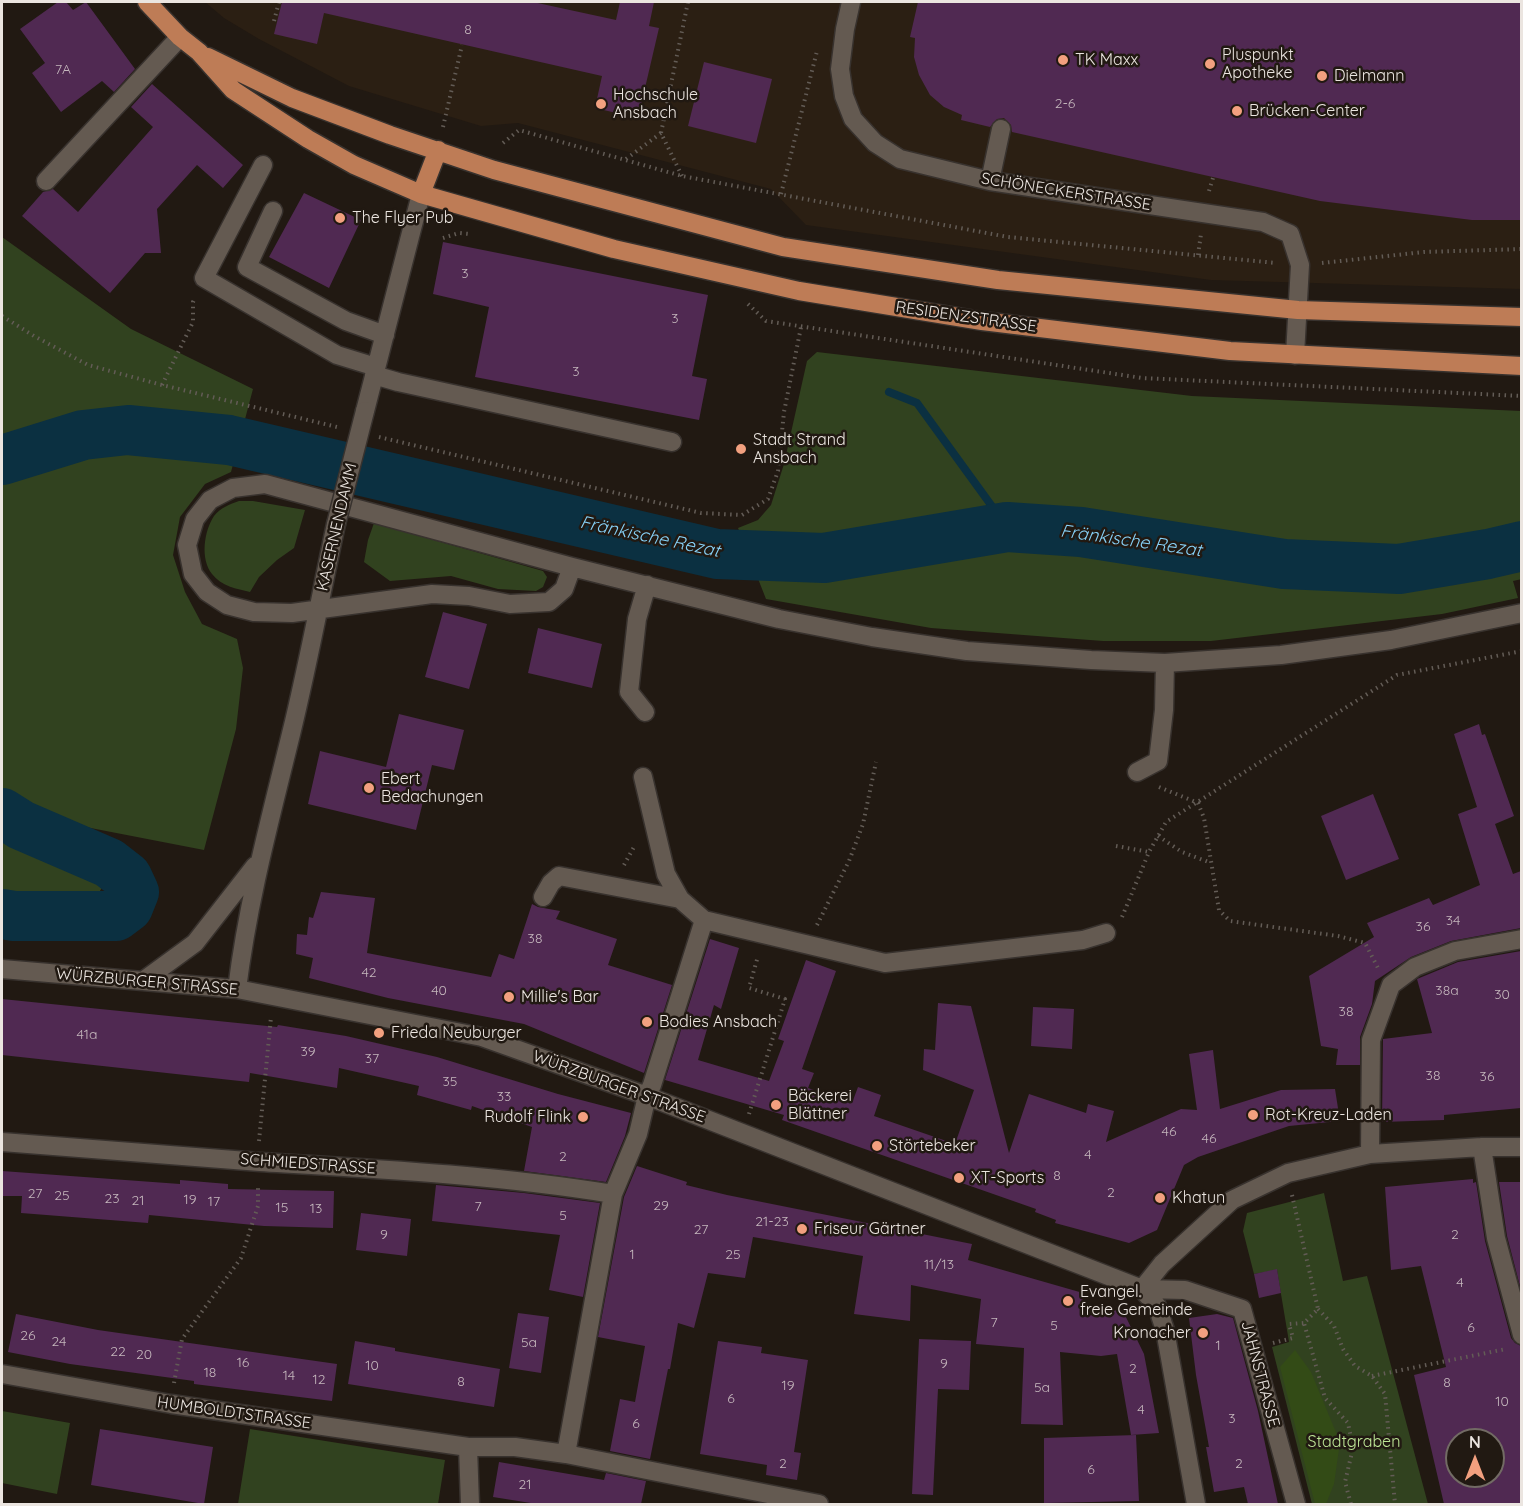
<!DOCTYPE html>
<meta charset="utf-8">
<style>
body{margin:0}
#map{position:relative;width:1523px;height:1506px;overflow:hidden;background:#211912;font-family:Quicksand,sans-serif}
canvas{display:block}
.frame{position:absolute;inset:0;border:3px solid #ebe5e0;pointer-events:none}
.north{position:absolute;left:1445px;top:1428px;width:60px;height:60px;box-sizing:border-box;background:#211912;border:2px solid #726b64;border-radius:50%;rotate:0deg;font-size:16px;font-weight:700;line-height:24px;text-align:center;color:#ebe5e0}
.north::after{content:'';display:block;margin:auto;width:21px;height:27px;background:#f2a07f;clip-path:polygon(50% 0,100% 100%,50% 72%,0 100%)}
</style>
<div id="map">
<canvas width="1523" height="1506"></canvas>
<div class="frame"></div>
<div class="north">N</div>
</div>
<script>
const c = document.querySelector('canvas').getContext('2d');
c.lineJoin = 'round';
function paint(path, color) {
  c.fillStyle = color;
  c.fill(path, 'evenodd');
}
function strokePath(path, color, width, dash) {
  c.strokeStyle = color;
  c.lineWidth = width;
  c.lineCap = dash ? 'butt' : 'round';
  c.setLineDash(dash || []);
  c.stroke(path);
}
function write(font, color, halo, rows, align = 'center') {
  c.font = font + ' Quicksand,sans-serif';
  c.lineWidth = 5;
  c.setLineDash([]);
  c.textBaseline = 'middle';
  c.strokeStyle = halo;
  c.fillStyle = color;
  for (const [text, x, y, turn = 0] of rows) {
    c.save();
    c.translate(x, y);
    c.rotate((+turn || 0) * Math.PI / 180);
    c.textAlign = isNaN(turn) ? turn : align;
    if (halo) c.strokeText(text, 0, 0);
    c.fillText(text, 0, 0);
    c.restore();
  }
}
paint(new Path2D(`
 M205,2h1316v287l-310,-9 -405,-55 -35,-36 -253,-66 -37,3 -132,-40 -90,-47 -35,-21z`), '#2b1f13');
paint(new Path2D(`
 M2,237l129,92 122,60 -22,83 -26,12 -25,33 -7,38 12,37 17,32 35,15 6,29 -7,61 -32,121 -134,-26 -68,-34z
 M817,352l375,44 329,15 1,168 -9,2 5,17 -76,16 -231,27h-108l-172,-13 -165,-29 -28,-71 20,-8 13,-15 13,-41 23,-103z
 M239,501h14l52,9 -11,38 -17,12 -18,17 -9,15c-13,-3 -29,-6 -38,-18 -12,-15 -8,-43 2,-58 6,-8 16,-12 25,-15z
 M374,523l169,48 4,6 -4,10 -7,4 -38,-2 -47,-13 -61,5 -26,-19 4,-22z
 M2,829l91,44 10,13 -8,13 -15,-1 -56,8 -22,-7z
 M1324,1193l19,88 24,-5 61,228h-116l-40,-157 17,-5 -12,-72 -23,4 -11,-43 4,-18z
 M2,1411l68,12 -13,71 -55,-11z
 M250,1429l195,31 -7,44h-200z`), '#31421f');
paint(new Path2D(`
 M1295,1350l16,22 29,70 -6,42 -8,20h-11l-35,-137z`), '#334b16');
strokePath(new Path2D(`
 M889,392l28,11 90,124
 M2,457l3,2`), '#0b3041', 8);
strokePath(new Path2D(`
 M2,460l81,-25 45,-5 101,10 488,114 107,4 183,-31 74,5 203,32 115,5 89,-15 34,-8
 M2,813l19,12 88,38 18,14 7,15 -6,15 -12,9h-102l-12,-2`), '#0b3041', 50);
paint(new Path2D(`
 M58,2h8l7,8 13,-8 49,67 -21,23 -12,-11 -41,31 -29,-39 13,-10 -25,-34z
 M282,2h251l83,18 4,-18h34l-5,24 10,2 -21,90 -43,-10 7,-32 -278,-63 -7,31 -43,-10z
 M918,2h603v218h-49l-152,-19 -308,-69 -1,-7 -7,-7 -7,1 -7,8 -29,-7 1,-5 -18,-8 -14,-12 -11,-20 -5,-18 1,-19 -5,-1z
 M704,62l68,17 -16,64 -68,-17z
 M152,84l91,81 -20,23 -26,-23 -40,44 4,44h-16l-35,40 -88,-77 21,-24 10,-3 25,23 75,-85 -22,-20z
 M304,193l57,27 -32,68 -60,-31z
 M443,242l265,53 -16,81 15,3 -8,41 -224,-43 14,-70 -56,-13z
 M443,612l44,12 -18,65 -44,-12z
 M538,628l64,16 -10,44 -64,-15z
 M399,714l65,16 -10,40 -22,-5 -16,65 -108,-26 12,-53 66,16z
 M1479,724l3,11 3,-1 29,82 -19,8 18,50 8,-3v57l-70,13 -40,16 -36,24 -3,23 -12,33v28h-24l2,-16 -17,-3 -12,-70 65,-39 -7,-14 62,-25 4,7 47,-20 -22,-71 19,-7 -23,-73z
 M1373,794l26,65 -53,21 -25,-64z
 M321,892l54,6 -8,55 124,24 8,-23 15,5 18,-55 6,3 22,4 -4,8 61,20 -9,26 64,20 -28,88 -120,-49 -136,-26 -79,-20 4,-20 -17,-4 1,-20 10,1 2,-18 4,1z
 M710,939l29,9 -18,61 -7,-4 -16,55 71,21 15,-40 -6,-2 28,-79 30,11 -34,98 12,4 -6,15 44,15 6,-16 23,8 -7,21 81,28 19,-54 -51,-20 1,-21 11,1 3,-47 33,3 38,147 20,-59 57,19 2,-9 26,7 -8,31 75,-33 16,1 -8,-56 24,-4 7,59 61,-19 54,-1 5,32 -51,5 -91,31 -14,8 -27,65 -28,13 -74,-20 1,-3 -21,-8 1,-3 -254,-89 2,-5 -119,-35z
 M1521,951v157l-77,7v5l-62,2 1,-83 49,-6 -15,-54 41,-17z
 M2,999l275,28 1,-2 68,11 91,21 121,37 73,19 -6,23 -19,46 -82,-11 8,-44 -60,-21 -1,4 -54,-15 2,-9 -80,-18 -2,20 -87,-15 -1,9 -247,-27z
 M1033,1007l41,2 -2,40 -41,-3z
 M637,1166l50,16 -1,3 41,10 245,49 -4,16 115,33 -1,24 40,-8 22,45 15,79 -28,2 -14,-81 -16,2 -41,-4 3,73 -42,-1 3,-76 -48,-4 5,-45 -70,-14 -1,36 -56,-7 9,-58 -110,-19 -8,41 -37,-5 -14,55 -16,-5 -8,46h-2l-18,90 -40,-8 10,-52 15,3 10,-56 -47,-9 26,-140z
 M2,1171l178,13v-4l48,4v5l106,2 -1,37 -69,-2 -115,-11 -1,8 -127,-10 1,-17h-20z
 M1473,1179v4l3,-1 9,59 26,97 4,5 6,3v158h-77l-30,-129 32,-8 -25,-101 -30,4 -6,-83zM1457,1440h36v36h-36z
 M1499,1182h22v108l-14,-54z
 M436,1185l88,8 76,10 -17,94 -34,-7 11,-55 -128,-14z
 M361,1213l50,6 -4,37 -51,-6z
 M1277,1269l4,24 -22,5 -5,-24z
 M518,1313l31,4 -8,56 -32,-5z
 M16,1314l82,16 239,34 -5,37 -138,-17v-3l-124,-17 -62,-12z
 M1217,1314l16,4 25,93 20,93h-30l-4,-17 -30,5 -8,-45h3l-13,-72 -7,-57z
 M919,1339l52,2 -2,49 -31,-1 -5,106 -21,-1z
 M355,1341l40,7v3l105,18 -6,38 -146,-23z
 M718,1341l44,6 -1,6 47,7 -14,92 7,1 -4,27 -31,-5 1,-10 -67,-11z
 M100,1429l113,18 -9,57 -113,-19z
 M1136,1435l3,66 -95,2v-65z
 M499,1462l105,18 2,-7 40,8 -5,23h-104l-44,-7z`), '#502952');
const minor = new Path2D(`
 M851,2l-6,27 -5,40 4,27 9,23 22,24 25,16 90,22 273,41 27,12 10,31 -5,90
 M263,165l-59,113 133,77 39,12
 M46,181l134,-144
 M990,181l11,-52
 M273,211l-26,56 99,54 39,14
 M374,375l24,7 274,60
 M365,411l56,-217
 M572,567l-8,22 -15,13 -39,2 -41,-8 -37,-2 -140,19 -38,-1 -27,-7 -20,-13 -14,-18 -6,-29 8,-26 15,-19 23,-12 32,-4 307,83 207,52 93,18 95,14 124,9 74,3 116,-8 110,-15 131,-27
 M645,712l-16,-20 8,-73 10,-34
 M1137,772l21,-11 6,-51 1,-47
 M643,777l23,97 14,25 24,21
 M543,897l8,-14 8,-7 121,23
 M2,969l235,20 245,48 165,59 495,193 43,1 57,19 54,195
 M143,981l52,-38 60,-77
 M237,989c11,-89 33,-169 54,-255 17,-69 30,-140 45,-210
 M2,1142c86,7 172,14 258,20 118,7 236,13 353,32
 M1482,1147l14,91 26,97
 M1370,1154l1,-114 20,-55 24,-18 40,-16 67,-12
 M1142,1289l20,-25 70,-64 56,-27 82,-19 112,-7h40
 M1142,1289l15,17 8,24 31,174
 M2,1374l169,30 297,43h47l51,7 253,50
 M468,1447l2,57
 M566,1454l47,-260 25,-60 9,-38 5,-11 52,-165 181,43 198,-23 23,-7`);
const major = new Path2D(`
 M147,2l33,35 19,15 34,38 75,49 46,26 67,29 193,55 185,42 183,30 248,30 292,15
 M208,57l84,41 98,37 104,35 289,77 215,33 300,30 224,7
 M421,194l17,-44`);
strokePath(minor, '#38322e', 21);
strokePath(major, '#38322e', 21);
strokePath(new Path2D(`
 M274,21l5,-19
 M443,127l19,-82
 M503,143l16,-13 163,46 326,61 268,26
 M626,159l35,-26
 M682,176l-21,-43 27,-131
 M1209,191l4,-13
 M781,194l36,-143
 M443,238l16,-5 11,1
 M1198,255l3,-21
 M1322,263l102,-11 98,-3
 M748,304l18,17 376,57 380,18
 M2,316l32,20 54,29 74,20 175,42
 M162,385l31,-63v-20l2,-4
 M379,437l322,76 41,2 26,-16 10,-28 6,-59 17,-85
 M1159,787l39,16 6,15 15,92 11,11 108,15 27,7 13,25
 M1158,836l24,16 29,11
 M1116,846l33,6
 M624,865l11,-20
 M1122,917l27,-65 17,-30 231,-147 125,-24
 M817,925l32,-64 14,-37 13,-62
 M749,1114l36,-115 -36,-11 9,-32
 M259,1141l12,-124
 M1292,1195l26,114 -14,14 21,75 23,25 5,25 -8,34 6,22
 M1318,1309l16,17 9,23 12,17 17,10 13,18 10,110
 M1273,1343l20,-5 -4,-14 15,-1
 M1372,1376l134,-27
 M174,1383l8,-44 59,-81 17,-52v-22`), '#635c56', 4, [1.5, 4.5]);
strokePath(minor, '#645a51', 18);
strokePath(major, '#be7c56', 18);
const minorBridge = new Path2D(`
 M336,524l29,-113`);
strokePath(minorBridge, '#38322e', 21, []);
strokePath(minorBridge, '#645a51', 18);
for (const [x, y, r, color] of [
 [1063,60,6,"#f2a07f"],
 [1210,64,6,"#f2a07f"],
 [1322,76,6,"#f2a07f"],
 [601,104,6,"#f2a07f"],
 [1237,111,6,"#f2a07f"],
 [340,218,6,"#f2a07f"],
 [741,449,6,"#f2a07f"],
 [369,788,6,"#f2a07f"],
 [509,997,6,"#f2a07f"],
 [647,1022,6,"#f2a07f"],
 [379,1033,6,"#f2a07f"],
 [776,1105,6,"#f2a07f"],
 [1253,1115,6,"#f2a07f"],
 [583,1117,6,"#f2a07f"],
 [877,1146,6,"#f2a07f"],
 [959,1178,6,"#f2a07f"],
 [1160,1198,6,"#f2a07f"],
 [802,1229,6,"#f2a07f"],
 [1068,1301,6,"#f2a07f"],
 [1203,1333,6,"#f2a07f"]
]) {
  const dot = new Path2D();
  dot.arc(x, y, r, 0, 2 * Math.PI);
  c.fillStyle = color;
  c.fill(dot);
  strokePath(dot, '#211912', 2);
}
write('14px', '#c4b6bc', null, [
 ["8",468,30],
 ["7A",63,70],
 ["2-6",1065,104],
 ["3",465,274],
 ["3",675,319],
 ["3",576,372],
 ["34",1453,921],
 ["36",1423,927],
 ["38",535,939],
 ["42",369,973],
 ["40",439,991],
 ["38a",1447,991],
 ["30",1502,995],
 ["38",1346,1012],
 ["41a",87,1035],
 ["39",308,1052],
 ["37",372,1059],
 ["38",1433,1076],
 ["36",1487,1077],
 ["35",450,1082],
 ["33",504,1097],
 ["46",1169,1132],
 ["46",1209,1139],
 ["4",1088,1155],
 ["2",563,1157],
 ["8",1057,1176],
 ["2",1111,1193],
 ["27",35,1194],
 ["25",62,1196],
 ["23",112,1199],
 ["19",190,1200],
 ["21",138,1201],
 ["17",214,1202],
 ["29",661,1206],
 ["7",478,1207],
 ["15",282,1208],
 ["13",316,1209],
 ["5",563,1216],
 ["21-23",772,1222],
 ["27",701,1230],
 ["9",384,1235],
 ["2",1455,1235],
 ["1",632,1255],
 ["25",733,1255],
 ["11/13",939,1265],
 ["4",1460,1283],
 ["7",994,1323],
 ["5",1054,1326],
 ["6",1471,1328],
 ["26",28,1336],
 ["24",59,1342],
 ["5a",529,1343],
 ["1",1218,1346],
 ["22",118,1352],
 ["20",144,1355],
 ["16",243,1363],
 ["9",944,1364],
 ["10",372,1366],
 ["2",1133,1369],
 ["18",210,1373],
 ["14",289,1376],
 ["12",319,1380],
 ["8",461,1382],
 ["8",1447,1383],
 ["19",788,1386],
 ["5a",1042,1388],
 ["6",731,1399],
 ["10",1502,1402],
 ["4",1141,1410],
 ["3",1232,1419],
 ["6",636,1424],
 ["2",783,1464],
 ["2",1239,1464],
 ["6",1091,1470],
 ["21",525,1485]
]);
write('16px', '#ebe5e0', '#211912', [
 ["Pluspunkt",1222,55],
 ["Apotheke",1222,73],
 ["TK Maxx",1075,60],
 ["Dielmann",1334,76],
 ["Hochschule",613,95],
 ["Ansbach",613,113],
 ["Brücken-Center",1249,111],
 ["The Flyer Pub",352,218],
 ["Stadt Strand",753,440],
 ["Ansbach",753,458],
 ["Ebert",381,779],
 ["Bedachungen",381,797],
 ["Millie's Bar",521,997],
 ["Bodies Ansbach",659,1022],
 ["Frieda Neuburger",391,1033],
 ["Bäckerei",788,1096],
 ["Blättner",788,1114],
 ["Rot-Kreuz-Laden",1265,1115],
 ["Rudolf Flink",571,1117,"right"],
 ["Störtebeker",889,1146],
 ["XT-Sports",971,1178],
 ["Khatun",1172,1198],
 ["Friseur Gärtner",814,1229],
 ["Evangel.",1080,1292],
 ["freie Gemeinde",1080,1310],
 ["Kronacher",1191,1333,"right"]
], 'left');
write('16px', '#ebe5e0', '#211912', [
 ["SCHÖNECKERSTRASSE",1066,192,9],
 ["RESIDENZSTRASSE",966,317,8],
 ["KASERNENDAMM",337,527,-77],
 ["WÜRZBURGER STRASSE",147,982,5],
 ["WÜRZBURGER STRASSE",619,1087,20],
 ["SCHMIEDSTRASSE",308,1164,4],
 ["JAHNSTRASSE",1260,1374,75],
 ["HUMBOLDTSTRASSE",234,1413,8]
]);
write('16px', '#bde696', '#211912', [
 ["Stadtgraben",1354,1442]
]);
write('italic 18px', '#87d2f8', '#211912', [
 ["Fränkische Rezat",650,537,12],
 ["Fränkische Rezat",1131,541,8]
]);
</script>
